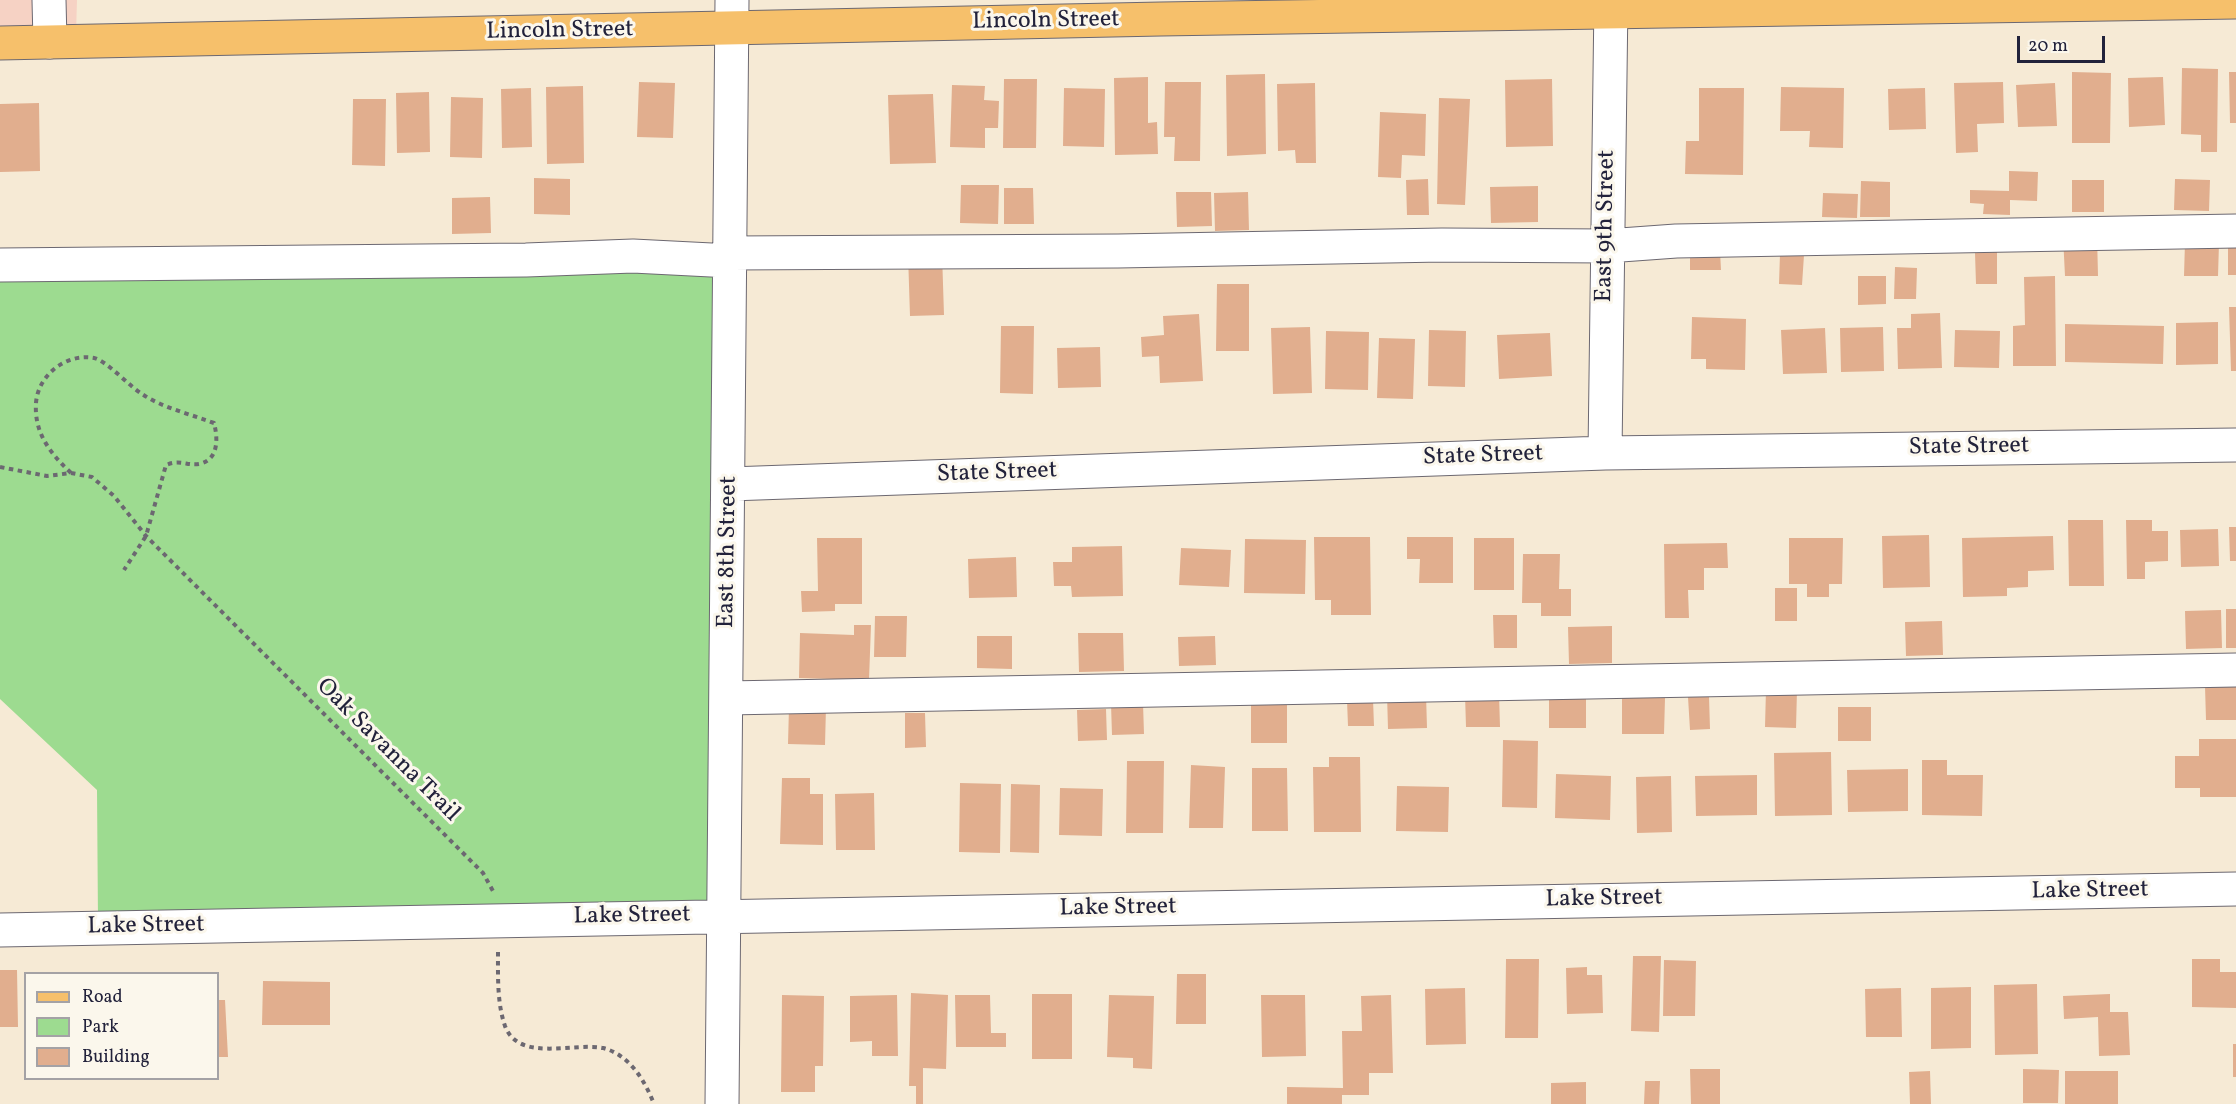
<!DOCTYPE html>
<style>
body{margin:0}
#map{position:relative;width:2236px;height:1104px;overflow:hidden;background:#f6ead5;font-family:Vollkorn,serif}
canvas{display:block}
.legend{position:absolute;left:24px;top:972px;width:195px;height:108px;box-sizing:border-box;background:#fbf7ec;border:2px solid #a4a2a5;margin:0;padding:8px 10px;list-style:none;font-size:18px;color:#22223b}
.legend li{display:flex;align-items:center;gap:12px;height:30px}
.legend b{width:30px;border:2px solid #a4a2a5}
.scale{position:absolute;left:2017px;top:36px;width:88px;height:27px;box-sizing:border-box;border:3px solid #22223b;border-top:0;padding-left:8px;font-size:18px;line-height:21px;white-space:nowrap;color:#22223b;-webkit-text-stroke:4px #fbf7ec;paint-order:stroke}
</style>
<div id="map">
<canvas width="2236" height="1104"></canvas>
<ul class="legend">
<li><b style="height:8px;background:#f6c06b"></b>Road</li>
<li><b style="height:16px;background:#9ddb90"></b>Park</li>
<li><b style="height:16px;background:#e1ae8e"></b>Building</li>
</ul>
<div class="scale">20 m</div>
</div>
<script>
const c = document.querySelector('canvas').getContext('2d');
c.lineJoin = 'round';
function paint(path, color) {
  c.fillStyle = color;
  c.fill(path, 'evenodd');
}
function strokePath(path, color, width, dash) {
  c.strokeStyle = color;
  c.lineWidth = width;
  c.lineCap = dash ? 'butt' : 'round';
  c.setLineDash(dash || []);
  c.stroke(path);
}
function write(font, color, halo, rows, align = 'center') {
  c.font = font + ' Vollkorn,serif';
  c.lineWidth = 6;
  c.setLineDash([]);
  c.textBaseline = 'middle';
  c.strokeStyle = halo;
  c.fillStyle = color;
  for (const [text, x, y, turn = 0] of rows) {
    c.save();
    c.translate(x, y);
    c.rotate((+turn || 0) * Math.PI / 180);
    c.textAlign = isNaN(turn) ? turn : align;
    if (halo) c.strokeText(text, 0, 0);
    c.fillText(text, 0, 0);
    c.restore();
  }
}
paint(new Path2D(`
 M0,0h77l-1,34 -76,1z`), '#f6d2c4');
paint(new Path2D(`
 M722,267l-4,639 -620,16 -1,-132 -97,-91v-428z`), '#9ddb90');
paint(new Path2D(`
 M2182,68l36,1 -1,83h-16v-17l-20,-1z
 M2072,72l39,1 -1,70h-38z
 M2229,72h7v51h-6z
 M1265,74l1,80 -39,2 -1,-81z
 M1148,77v46l9,-1 1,32 -43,1 -1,-77z
 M2163,77l2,48 -36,2 -1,-49z
 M1004,79h33l-1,69h-33z
 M1552,79l1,67 -47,1 -1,-67z
 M639,82l36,1 -2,55 -36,-1z
 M1165,82h36l-1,79h-26l1,-24h-11z
 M2003,82l1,41 -27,1 1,28 -22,1 -2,-70z
 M1315,83l1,80h-20l-1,-13 -17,1 -1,-67z
 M2055,83l2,43 -39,1 -2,-42z
 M952,85l33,1 -1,14 15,1 -1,27h-13v20l-35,-1z
 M583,86l1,77 -37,1 -1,-77z
 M1781,87l63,1 -1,60 -34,-1 1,-16h-30z
 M531,88l1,59 -30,1 -1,-59z
 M1064,88l41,1 -1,58 -41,-1z
 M1699,88h45l-1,87 -58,-1 1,-33h13z
 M1925,88l1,41 -37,1 -1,-41z
 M429,92l1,60 -33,1 -1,-60z
 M933,94l3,69 -46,1 -2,-69z
 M451,97l32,1 -1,60 -32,-1z
 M1439,98l31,1 -5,106 -28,-1z
 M353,99h33l-1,67 -33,-1z
 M39,103l1,68 -40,1v-68z
 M1380,112l46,2 -1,42 -23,-1 -1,23 -23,-1z
 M2009,171l29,1 -1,29 -27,-1v15l-27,-1 1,-10 -14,-1v-13l39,1z
 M534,178l36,1v36l-36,-1z
 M1428,179l1,36h-22l-1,-35z
 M2175,179l35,1 -1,31 -35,-1z
 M2072,180h32v32h-32z
 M1861,181l29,1v35h-30z
 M961,185h38l-1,39 -38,-1z
 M1538,186v36l-47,1 -1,-36z
 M1004,188h29l1,36h-30z
 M1176,192h35l1,34 -35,1z
 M1248,192l1,38 -34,1 -1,-38z
 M1823,193l35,1 -1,24 -35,-1z
 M490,197l1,36 -39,1v-36z
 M2097,235l1,41h-33l-2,-40z
 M2185,242l34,1 -1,33h-34z
 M2228,242h8v33h-8z
 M1690,251h30l1,19h-31z
 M1997,252v32h-21l-1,-31z
 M942,253l2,62 -34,1 -2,-62z
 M1780,254l24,1 -2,30 -23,-1z
 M1895,267l22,1 -1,31h-22z
 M1858,276h28v28l-28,1z
 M2055,276l1,90h-43v-40l12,-1 -1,-48z
 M1217,284h32v67h-33z
 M2229,307h7v64h-5z
 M1940,313l2,55 -44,1 -1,-41h14v-14z
 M1199,314l4,67 -43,2 -1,-27 -17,1 -1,-20 23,-2 -1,-19z
 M1692,317l54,2 -1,51 -39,-1v-10h-15z
 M2218,322v42l-42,1v-42z
 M2065,324l99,2 -1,38 -98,-2z
 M1001,326h33l-1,68 -33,-1z
 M1310,327l2,66 -39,1 -2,-66z
 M1883,327l1,44 -43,1 -1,-44z
 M1825,328l2,45 -44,1 -2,-44z
 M1429,330l37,1 -1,56 -37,-1z
 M1955,330l45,1 -1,37 -45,-1z
 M1326,331l43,1 -1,58 -43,-1z
 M1550,333l2,43 -53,3 -2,-44z
 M1379,338l36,1 -2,60 -36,-1z
 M1100,347l1,40 -43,1 -1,-40z
 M2068,520h35l1,66h-35z
 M2126,520h26v11h16v30l-23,1v17h-18z
 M2229,527h7v34h-6z
 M2218,529l1,37 -38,1 -1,-37z
 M1929,535l1,52 -47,1 -1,-52z
 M2053,536l1,34 -26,1v16l-21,1v8l-44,1 -1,-59z
 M1314,537h56l1,78h-40v-15h-16z
 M1407,537h46v46h-34l1,-24h-13z
 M817,538h45v66h-27v7l-33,1 -1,-21h17z
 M1474,538h40v52h-40z
 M1789,538h54l-1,46h-13v13h-22v-13h-18z
 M1245,539l61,1 -1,54 -61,-1z
 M1727,543l1,25h-24v22h-16l1,28h-24l-1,-74z
 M1122,546l1,50 -51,1 -1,-11h-17l-1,-24h19v-15z
 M1181,548l50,2 -2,37 -50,-2z
 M1523,554h37l-1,35h12v27h-30v-13h-19z
 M1016,557l1,40 -48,1 -1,-39z
 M1775,588h22v33h-22z
 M2226,609h10v39h-10z
 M2221,610l1,38 -36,1 -1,-38z
 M1493,615h24v33h-23z
 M875,616h32l-1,41h-32z
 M1942,621l1,34 -37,1 -1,-34z
 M854,625h17l-2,55 -70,-2 1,-45 54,2z
 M1612,626v37l-43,1 -1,-37z
 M1078,633h45l1,38 -45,1z
 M977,636h35v33l-35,-1z
 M1215,636l1,29 -37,1 -1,-29z
 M2236,685v35h-30l-1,-34z
 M1766,689l31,1 -1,38 -31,-1z
 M1549,692h37v36h-37z
 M1499,693l1,34h-34l-1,-33z
 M1387,694h39l1,34 -39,1z
 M1709,696l1,33 -20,1 -2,-33z
 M1622,698h43l-1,36h-42z
 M1373,699l1,27h-26l-1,-26z
 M1143,703l1,31 -32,1 -1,-31z
 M1251,705h36v38h-36z
 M789,707h37l-1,38 -37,-1z
 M1838,707h33v34h-33z
 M1106,709l1,31 -29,1 -1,-31z
 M905,713h20l1,34 -21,1z
 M2199,739h37v58h-36v-9h-25v-32h24z
 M1503,740l35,1 -1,67 -35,-1z
 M1831,752l1,63 -57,1 -1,-63z
 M1329,757h31l1,75h-47l-1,-65h16z
 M1922,760h25v15h36l-1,41 -60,-1z
 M1127,761h37l-1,72h-37z
 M1191,765l34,2 -2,61h-34z
 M1252,768h35l1,63h-36z
 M1908,769v42l-60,1 -1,-42z
 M1556,774l55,2 -1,44 -55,-2z
 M1757,775v40l-61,1 -1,-40z
 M1671,776l1,56 -35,1 -1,-56z
 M782,778h28v16h13v51l-43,-1z
 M960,783l41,1 -1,69 -41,-1z
 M1011,784l29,1 -1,68 -29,-1z
 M1397,786l52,1 -1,45 -52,-1z
 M1060,788l43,1 -1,47 -43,-1z
 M874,793l1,57h-39l-1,-56z
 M1633,956h28l-2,76 -28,-1z
 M1506,959h33l-1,79h-33z
 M2192,959h28v13h16v36l-44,-1z
 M1664,960l32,1 -1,55h-32z
 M1587,967v8h15l1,38 -36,1 -1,-46z
 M0,970h17l1,57h-18z
 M1177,974h29v50h-30z
 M263,981l67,1v43h-68z
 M2037,984l1,70 -43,1 -1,-70z
 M1971,987v61l-40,1v-61z
 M1465,988l1,56 -40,1 -1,-56z
 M1901,988l1,49h-36l-1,-48z
 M911,993l37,2 -2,74 -23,-1v36h-7v-18h-7z
 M1032,994h40v65h-40z
 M2110,994v18h18l2,43 -31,1 -1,-39 -34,2 -1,-23z
 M782,995l42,1 -1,70h-8v26h-34z
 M897,995l1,61h-26v-15l-22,1v-46z
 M955,995h35l1,38h15v14h-50z
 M1109,995l45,1 -2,73 -19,-1v-10l-26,-1z
 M1261,995h44l1,61 -44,1z
 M1391,995l2,78h-24v22h-27v9h-55v-17l56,1 -1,-57h20l-1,-35z
 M218,1000h7l3,57h-10z
 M2233,1044h3v33h-3z
 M1690,1069h30v35h-29z
 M2023,1069l36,1 -1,33h-35z
 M1930,1071l1,33h-21l-1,-32z
 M2065,1071h53v33h-53z
 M1645,1081h15l-1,23h-15z
 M1586,1082v22h-35v-21z`), '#e1ae8e');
const minor = new Path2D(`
 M49,0l1,42
 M731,253l387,-2 324,-6 165,1 69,-5 560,-10
 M0,265l526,-5 107,-4 98,5
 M1605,453l6,-453
 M730,484l875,-31 631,-8
 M727,698l1509,-28
 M0,930l2236,-41
 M722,1104l10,-1104`);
const major = new Path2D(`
 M0,43l1161,-24 1075,-17`);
strokePath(minor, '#6c6871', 35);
strokePath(major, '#6c6871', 35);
strokePath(new Path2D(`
 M0,467l47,9 24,-3 21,4 22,19 32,40 337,337 10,18
 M71,473c-21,-20 -37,-40 -35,-70 2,-28 30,-50 58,-45 13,3 35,28 48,36 21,14 48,20 72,29 4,15 5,37 -15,41 -12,2 -19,-5 -33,1l-20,71 -22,34
 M498,952c0,24 -1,51 7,74 14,37 69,16 98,22 27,7 42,33 51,56`), '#6c6871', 4, [4.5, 4.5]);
strokePath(minor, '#fff', 33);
strokePath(major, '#f6c06b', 33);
write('24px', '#22223b', '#fbf7ec', [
 ["Lincoln Street",1046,22,-1],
 ["Lincoln Street",560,32,-1],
 ["East 9th Street",1607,226,-89],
 ["State Street",1969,448,-1],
 ["State Street",1483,457,-2],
 ["State Street",997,474,-2],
 ["East 8th Street",729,552,-89],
 ["Oak Savanna Trail",387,751,45],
 ["Lake Street",2090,892,-1],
 ["Lake Street",1604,900,-1],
 ["Lake Street",1118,909,-1],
 ["Lake Street",632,917,-1],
 ["Lake Street",146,927,-1]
]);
</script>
